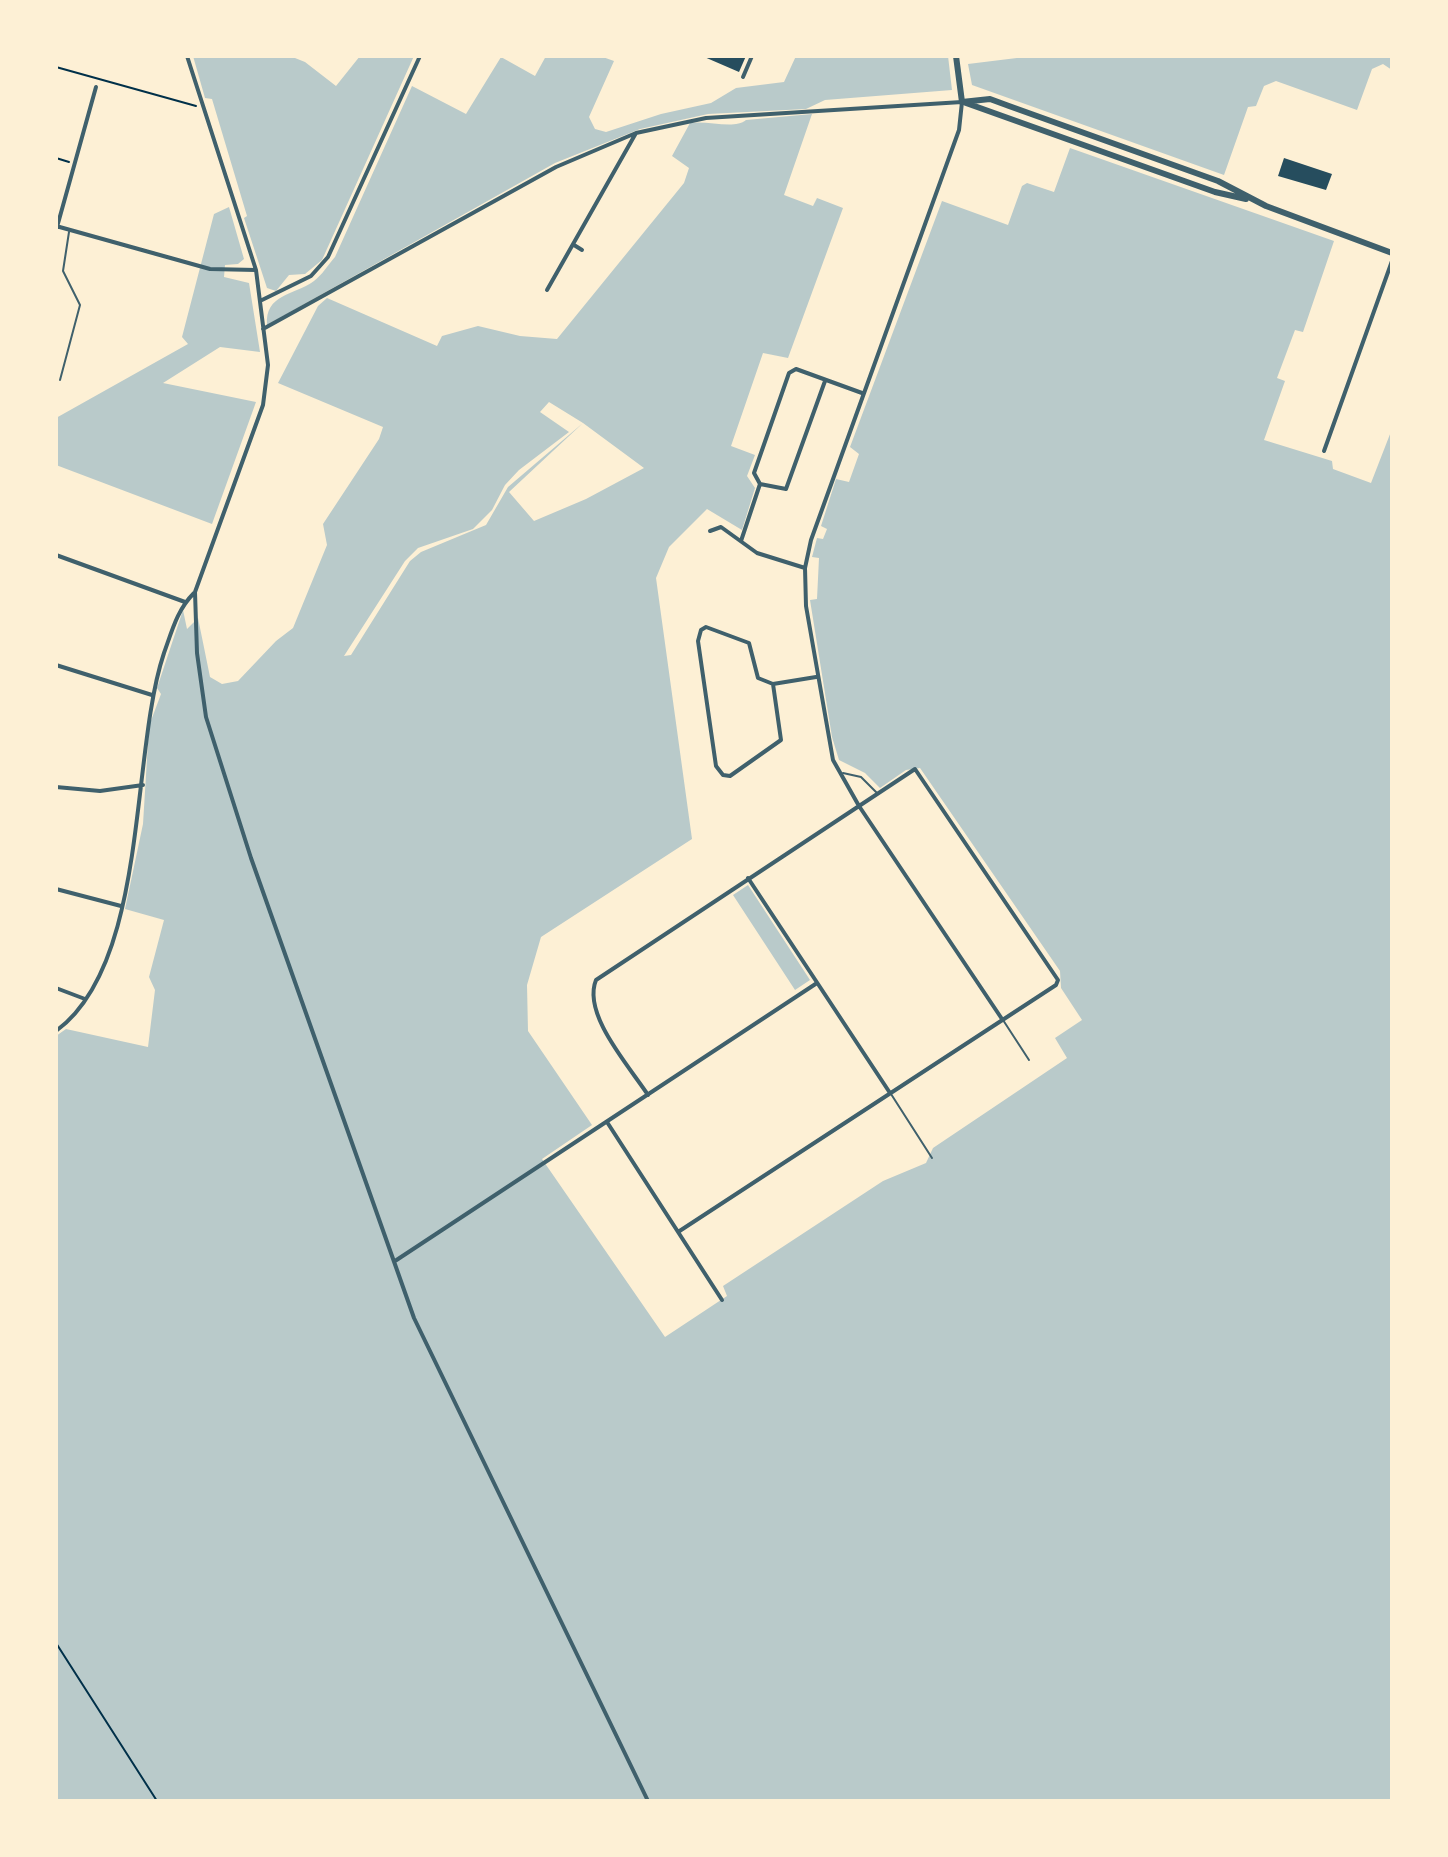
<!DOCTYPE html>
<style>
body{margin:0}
#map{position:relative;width:1448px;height:1857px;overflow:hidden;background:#fdf0d5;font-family:"DM Sans",sans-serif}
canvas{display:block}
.frame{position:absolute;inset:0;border:58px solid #fdf0d5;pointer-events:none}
</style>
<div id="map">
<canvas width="1448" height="1857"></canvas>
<div class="frame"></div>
</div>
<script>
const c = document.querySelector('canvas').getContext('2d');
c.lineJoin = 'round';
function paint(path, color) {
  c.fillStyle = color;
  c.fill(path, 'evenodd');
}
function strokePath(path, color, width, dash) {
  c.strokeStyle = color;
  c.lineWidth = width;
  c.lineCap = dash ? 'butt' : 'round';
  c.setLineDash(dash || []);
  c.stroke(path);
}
paint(new Path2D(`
 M193,56h97l15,6 31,24 24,-30h54l-92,204 -17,14 -16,1 -13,16 -9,-3 -23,-70 3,-2 -35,-117 -7,-1z
 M546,56h54l14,5 -25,56 6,12 11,3 55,-18 50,-11 25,-15 48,-6 12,-26h152l4,34 -127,10 -19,9 -98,5 -68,15 -85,34 -288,162c-2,-31 26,-29 47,-44 8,-6 14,-16 21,-24l77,-171 54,28 35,-57 34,19z
 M1033,56h359v14l-9,-6 -11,5 -15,41 -81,-29 -12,5 -8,20 -8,1 -24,68 -252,-90 -4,-21z
 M812,114l-28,81 29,11 4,-8 26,10 -55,150 -25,-5 -32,93 24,9 -8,21 8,12 -13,42 -35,-21 -38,38 -13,31 36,261 -151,98 -14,48 1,46 64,94 -50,34 123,178 62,-41 -4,-10 160,-105 43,-18 7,-15 134,-90 -12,-20 27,-18 -21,-32 -1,-17 -140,-203 -14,2 -26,18 -15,-15 -26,-13 -7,-23 -22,-137 7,-1 2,-41 -7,-1 5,-19 6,1 4,-10 -6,-3 15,-47 13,3 10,-28 -9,-7 92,-246 66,24 14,-39 5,-3 27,9 16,-44 264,93 -31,91 -8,-2 -18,48 8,3 -21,59 68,21 1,8 38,14 21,-54v1372h-1336v-765l10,-7 82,18 7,-57 -6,-13 15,-57 -39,-11 18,-85 6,-98 12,-32 -4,-6 26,-78 4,19 11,-11 12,59 12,7 16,-3 38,-40 17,-13 34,-83 -4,-21 56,-85 4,-12 -105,-44 40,-77 9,-8 110,48 5,-10 36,-10 42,10 37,3 127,-156 5,-15 -17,-12 18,-33c18,-3 44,7 56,-3zM549,402l34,21 -75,64 -22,38 -65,27 -11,9 -59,94 -7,1 61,-95 13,-13 55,-19 19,-19 13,-25 14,-15 50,-38 -29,-20zM583,423l61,45 -58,31 -52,22 -25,-29z
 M229,207l15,52 -6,5 -13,1 -1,12 25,6 11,69 -40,-5 -57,36 93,19 -44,122 -156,-59v-47l132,-74 -6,-7 32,-123z
 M748,885l62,95 -15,10 -62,-95z`), '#b9caca');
paint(new Path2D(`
 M702,56h44l-7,16z
 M1284,158l48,16 -6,16 -48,-14z`), '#264d5e');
strokePath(new Path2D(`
 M56,67l140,39
 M56,158l13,4
 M56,1643l101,158`), '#003049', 2);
strokePath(new Path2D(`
 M60,380l20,-75 -17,-34 6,-39
 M843,773l18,4 16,16
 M1003,1020l26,40
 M891,1094l41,64`), '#3f606c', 2);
strokePath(new Path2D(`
 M187,56l69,214 12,95 -5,40 -68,187 2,61 9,64 45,141 163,460 234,483
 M743,77l9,-21
 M56,226l154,43 46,1
 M57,227l39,-140
 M574,245l8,5
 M547,290l89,-157
 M262,300l49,-24 17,-19 92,-201
 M263,329l293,-162 80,-34 70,-15 256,-16 -3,28 -148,410 -6,28 1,38 27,154 26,46 143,213
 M1324,451l68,-190
 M760,484l26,5 39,-108
 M710,531l11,-4 36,26 48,15
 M741,541l19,-57 -6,-11 35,-100 7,-4 66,24
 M56,555l129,47
 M56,665l96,30
 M773,684l8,56 -51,36 -7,-1 -7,-9 -18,-125 3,-11 5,-3 43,16 9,35 15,6 43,-7
 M56,787l44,4 43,-6
 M748,878l142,215
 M56,889l65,17
 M56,988l29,11
 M56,1031c93,-68 74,-277 108,-378 8,-22 13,-43 30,-60
 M648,1095c-19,-29 -66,-81 -52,-115l319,-211 143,211 -2,5 -378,247
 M607,1122l115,178
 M395,1261l422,-278`), '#3f606c', 4);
strokePath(new Path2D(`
 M956,56l6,46
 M962,102l28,-3 19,7 209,75 48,25 126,47
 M966,103l249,89 31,7`), '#3f606c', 6);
</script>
